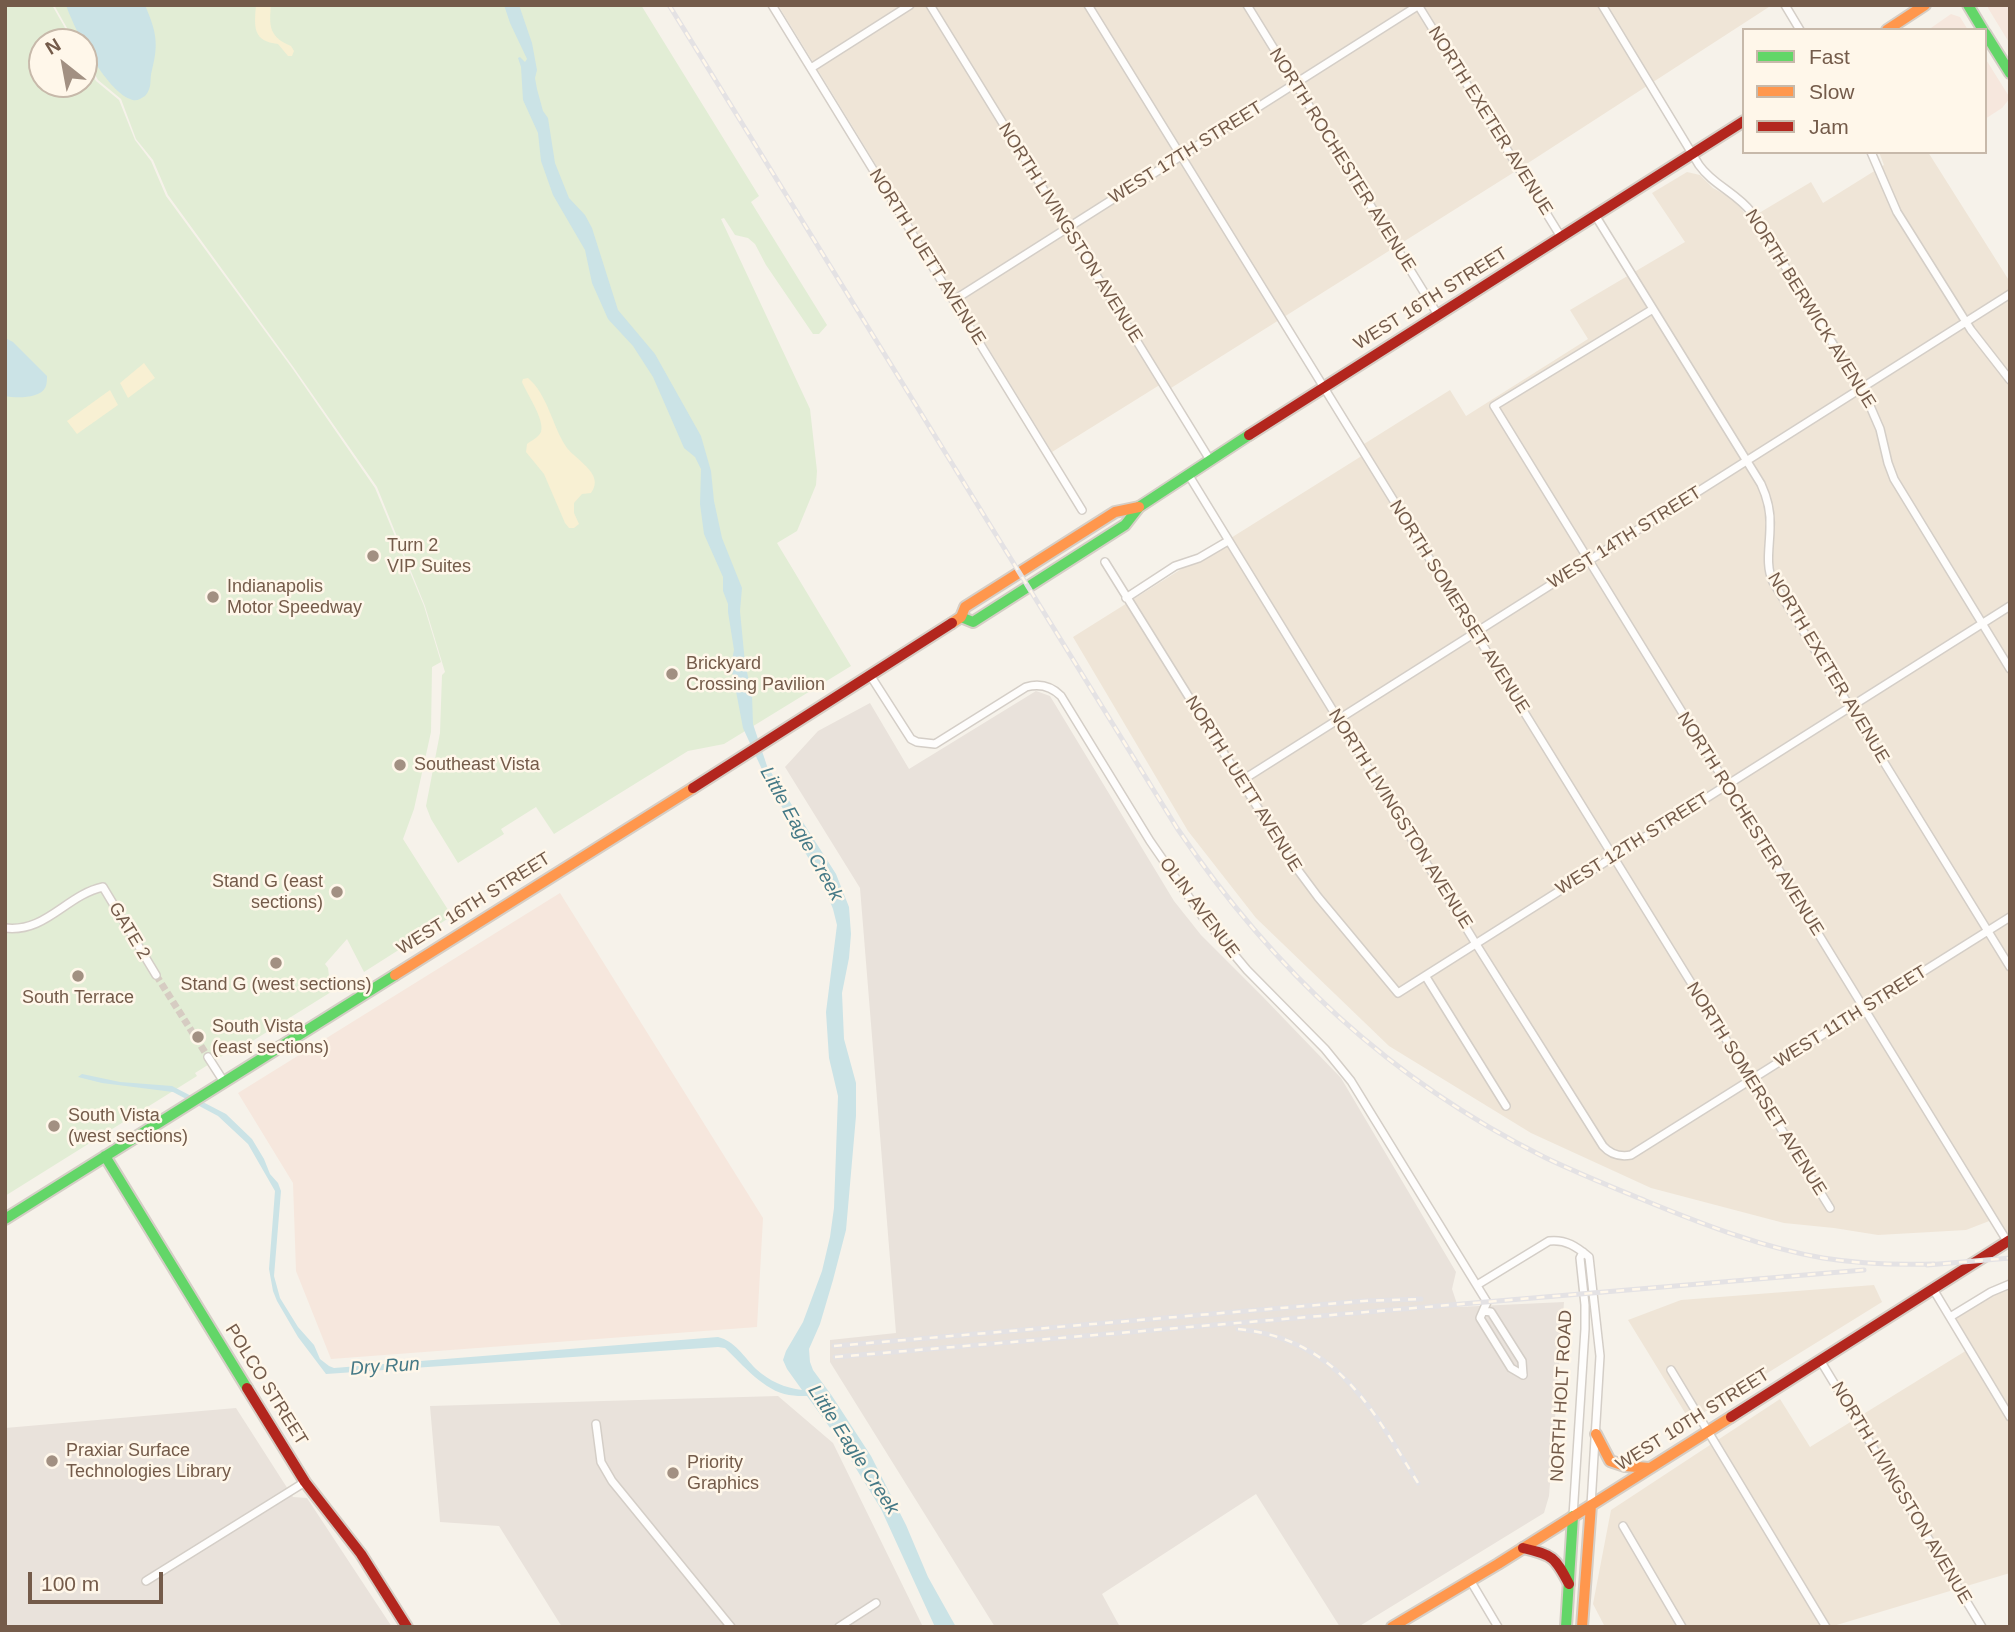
<!DOCTYPE html>
<style>
body{margin:0}
#map{position:relative;width:2015px;height:1632px;overflow:hidden;background:#f6f2ea;font-family:Arial,sans-serif}
canvas{display:block}
.frame{position:absolute;inset:0;border:7px solid #745b4a;pointer-events:none}
.legend{position:absolute;left:1742px;top:28px;width:245px;height:126px;box-sizing:border-box;background:#fff7ea;border:2px solid #c7b9aa;margin:0;padding:9px 12px;list-style:none;font-size:21px;color:#745b4a}
.legend li{display:flex;align-items:center;gap:14px;height:35px}
.legend b{width:35px;border:2px solid #c7b9aa}
.north{position:absolute;left:28px;top:28px;width:70px;height:70px;box-sizing:border-box;background:#fff7ea;border:2px solid #c7b9aa;border-radius:50%;rotate:329deg;font-size:19px;font-weight:700;line-height:28px;text-align:center;color:#745b4a}
.north::after{content:'';display:block;margin:auto;width:24px;height:32px;background:#a29082;clip-path:polygon(50% 0,100% 100%,50% 72%,0 100%)}
.scale{position:absolute;left:28px;top:1572px;width:135px;height:32px;box-sizing:border-box;border:4px solid #745b4a;border-top:0;padding-left:9px;font-size:21px;line-height:24px;white-space:nowrap;color:#745b4a;-webkit-text-stroke:5px #fff7ea;paint-order:stroke}
</style>
<div id="map">
<canvas width="2015" height="1632"></canvas>
<div class="frame"></div>
<ul class="legend">
<li><b style="height:9px;background:#63d668"></b>Fast</li>
<li><b style="height:9px;background:#ff974d"></b>Slow</li>
<li><b style="height:9px;background:#b3261e"></b>Jam</li>
</ul>
<div class="north">N</div>
<div class="scale">100 m</div>
</div>
<script>
const c = document.querySelector('canvas').getContext('2d');
c.lineJoin = 'round';
function paint(path, color) {
  c.fillStyle = color;
  c.fill(path, 'evenodd');
}
function strokePath(path, color, width, dash) {
  c.strokeStyle = color;
  c.lineWidth = width;
  c.lineCap = dash ? 'butt' : 'round';
  c.setLineDash(dash || []);
  c.stroke(path);
}
function write(font, color, halo, rows, align = 'center') {
  c.font = font + ' Arial,sans-serif';
  c.lineWidth = 5;
  c.setLineDash([]);
  c.textBaseline = 'middle';
  c.strokeStyle = halo;
  c.fillStyle = color;
  for (const [text, x, y, turn = 0] of rows) {
    c.save();
    c.translate(x, y);
    c.rotate((+turn || 0) * Math.PI / 180);
    c.textAlign = isNaN(turn) ? turn : align;
    if (halo) c.strokeText(text, 0, 0);
    c.fillText(text, 0, 0);
    c.restore();
  }
}
paint(new Path2D(`
 M778,5h994l-264,171 -337,212 -5,-7 -114,71z
 M1879,152h49l82,130v950l-3,1 -10,-15 -31,12 -88,5 -44,-7 -50,-5 -133,-35 -120,-55 -142,-87 -133,-128 -68,-87 -115,-194 295,-185 -4,-8 86,-54 16,26 122,-77 -18,-29 115,-68 -33,-49 35,-21 13,3 13,13 22,12 14,19 62,-37 12,21 61,-38z
 M1874,1285l8,17 -192,119 -62,-101 53,-20z
 M2010,1289v284l-180,54h-225l-12,-23 18,-94 169,-111 30,48 162,-100 -17,-29 44,-27z`), '#efe5d7');
paint(new Path2D(`
 M1988,5h22v39l-22,-36z
 M1951,14l9,3 8,13h-40z
 M1985,58l25,40 -8,10 -17,11z
 M560,893l203,325 -6,109 -426,32 -35,-88 -3,-88 -55,-90z`), '#f6e7dd');
paint(new Path2D(`
 M1036,691l14,5 124,205 27,34 62,62 78,81 115,194 -4,17 6,18 106,-5 -15,194 -5,17 -186,114h-18l-84,-133 -154,100 18,33h-125l-165,-265v-22l66,-7 -36,-445 -75,-121 33,-36 52,-28 39,66z
 M778,1396l55,47 90,184h-361l-63,-101 -59,-4 -10,-116z
 M236,1408l57,89 14,1 85,129h-387v-199z`), '#e9e2db');
paint(new Path2D(`
 M5,5h47l21,37h-31v42h42v-23l12,20 23,19 16,40 16,21 15,35 126,172 83,120 49,118 17,56 -9,5 -1,65 -17,77 -11,30 49,77 -88,56 -17,-33 -22,25 3,4 3,24 -101,63 -3,-2 -32,20 2,3 -192,120z
 M54,5h587l118,191 -8,6 76,123 -8,9h-6l-47,-69 -11,-21 -7,-6 -13,-3 -11,-17 -3,1 89,190 7,62 -1,14 -19,46 -20,12 74,123 -127,78 -36,7 -134,83 -18,-27 -35,22 3,5 -46,29 -27,-44 -5,-13 14,-73 2,-58 3,-3 -20,-66 -48,-119 -83,-119 -126,-173 -15,-35 -17,-21 -15,-40 -23,-19 -14,-24v-14h-9z`), '#e2edd5');
paint(new Path2D(`
 M256,5h15c-2,21 -2,32 20,41l3,5 -2,5h-4l-10,-12c-25,-3 -24,-16 -22,-39z
 M144,363l11,15 -27,20 -8,-15z
 M528,378c19,16 24,46 37,67 8,14 41,28 26,48l-9,1 -8,9v10l5,11 -5,4h-5l-4,-5 -21,-49 -18,-22 1,-8c4,-3 12,-7 14,-12 4,-12 -14,-38 -19,-50l1,-3z
 M110,390l8,15 -41,29 -10,-13z`), '#f8f0d3');
paint(new Path2D(`
 M66,5h79c11,26 14,38 7,65 -3,10 1,17 -7,26 -5,3 -9,6 -15,3 -24,-9 -56,-70 -64,-94z
 M504,5h15l13,38 5,27 -2,8 2,11 6,22 5,7 7,45 14,35 16,17 7,13 26,82 37,44 46,82 10,35 3,30 8,37 20,50 -2,23 5,52 7,32 1,29 14,42 69,108 13,33 2,27 -2,24 -7,35 2,46 12,44v33l-10,114 -13,50 -13,44 -11,25 1,13 3,8 19,26 39,60 35,69 22,52 28,50h-21l-54,-118 -45,-73 -29,-40c-6,0 -12,0 -18,-1 -25,-4 -46,-30 -64,-47l-7,-1 -392,27 -28,-37 -21,-36 -4,-10 -4,-22 6,-78 -27,-47 -30,-28 -45,-24 -71,-9 -24,-6 4,-3 38,8 52,4 54,28 26,25 12,20 6,15 8,9 3,8 -7,85 6,22 18,29 16,18 6,14 9,7 5,2 384,-31c17,4 26,20 38,32 13,12 29,19 46,21l-15,-21 -4,-9 3,-9 17,-29 19,-51 8,-34 4,-29 4,-112 -9,-38 -3,-46 11,-87 -4,-16 -10,-25 -31,-55 -10,-22 -6,-7 -33,-72 -12,-63 3,-15 -6,-38v-8l-5,-13v-14l-19,-43 -4,-30 1,-35 -6,-12 -11,-9 -31,-71 -20,-31 -25,-27 -16,-36 -7,-33 -32,-55 -12,-34 -3,-28 -15,-33 -2,-33 -3,-9 2,-1 5,5 2,-3 -17,-36z
 M5,338l8,4 34,34c0,3 0,9 -2,12 -6,11 -30,10 -40,8z`), '#cbe3e6');
strokePath(new Path2D(`
 M156,975l52,82`), '#d6ccc2', 7, [7, 3.5]);
const street = new Path2D(`
 M772,5l310,505
 M930,5l280,455
 M1088,5l742,1203
 M1247,5l191,310
 M1418,5l143,232
 M1602,5l97,160c14,20 38,28 53,48l115,186 13,30 8,34 6,16 116,190
 M1785,5l15,25
 M811,68l99,-63
 M1871,152l26,60 74,118 39,50
 M1595,215l166,269c6,13 10,28 9,43 0,19 -5,38 3,55l237,385
 M954,300l465,-295
 M1653,309l-159,97 513,835
 M1188,474l288,470 127,202c8,9 17,11 28,9l379,-238
 M1105,562l184,296 29,39 80,96 612,-387
 M1126,598l49,-32 24,-8 29,-17
 M870,675l41,64 6,3 18,2 91,-57c14,-4 25,-1 35,9l89,145 52,75 45,54 78,79 26,32 136,221 -7,16 31,50 12,7
 M1241,781l769,-487
 M5,928c41,5 61,-33 98,-41l53,88
 M1426,977l80,129
 M208,1057l16,25
 M1477,1285l72,-44c17,-2 28,6 40,16l11,99 -9,149
 M1933,1289l77,128
 M1484,1311l7,1 31,49 1,14
 M1950,1317l41,-25 19,-8
 M1820,1360l162,267
 M1671,1370l155,257
 M596,1424l5,38 11,19 119,146
 M1573,1516l12,-187v-24l-5,-47 3,-6
 M1623,1526l59,101
 M1470,1580l28,47
 M146,1581l159,-99
 M839,1627l37,-24`);
const fast = new Path2D(`
 M1968,5l15,25
 M1985,33l25,40
 M961,617l12,5 152,-97 14,-18 110,-72
 M105,1156l142,232
 M5,1219l390,-244
 M1566,1627l7,-111`);
const slow = new Path2D(`
 M1887,30l38,-25
 M952,623l9,-6 4,-10 150,-95 24,-5
 M395,975l298,-187
 M1596,1434l14,27 15,5 24,2
 M1392,1627l106,-63 233,-147
 M1582,1627l9,-122`);
const jam = new Path2D(`
 M1249,435l495,-314
 M693,788l259,-165
 M247,1388l58,94 56,72 46,73
 M1731,1417l279,-177
 M1523,1548c30,7 32,9 46,36`);
strokePath(street, '#d4cec7', 10);
strokePath(fast, '#d5cec6', 14);
strokePath(slow, '#d5cec6', 14);
strokePath(jam, '#d5cec6', 14);
strokePath(street, '#fefdfc', 7);
strokePath(fast, '#63d668', 10);
strokePath(slow, '#ff974d', 10);
strokePath(jam, '#b3261e', 10);
const rail = new Path2D(`
 M669,5l508,823c97,143 212,251 367,329 33,16 68,30 102,44 56,23 118,47 177,57 37,6 74,7 111,6
 M1927,1265l83,-7
 M1238,1329c99,10 133,78 180,154
 M834,1346l530,-45 57,-2
 M835,1357l1029,-87`);
strokePath(rail, '#e4e2e4', 5);
strokePath(rail, '#fff7ea', 2.5, [8]);
for (const [x, y, r, color] of [
 [373,556,7,"#a29082"],
 [213,597,7,"#a29082"],
 [672,674,7,"#a29082"],
 [400,765,7,"#a29082"],
 [337,892,7,"#a29082"],
 [276,963,7,"#a29082"],
 [78,976,7,"#a29082"],
 [198,1037,7,"#a29082"],
 [54,1126,7,"#a29082"],
 [52,1461,7,"#a29082"],
 [673,1473,7,"#a29082"]
]) {
  const dot = new Path2D();
  dot.arc(x, y, r, 0, 2 * Math.PI);
  c.fillStyle = color;
  c.fill(dot);
  strokePath(dot, '#fff7ea', 2.5);
}
write('18px', '#745b4a', '#fff7ea', [
 ["NORTH EXETER AVENUE",1490,121,58],
 ["WEST 17TH STREET",1186,153,-32],
 ["NORTH ROCHESTER AVENUE",1342,160,58],
 ["NORTH LIVINGSTON AVENUE",1070,233,58],
 ["NORTH LUETT AVENUE",927,257,58],
 ["WEST 16TH STREET",1431,299,-32],
 ["NORTH BERWICK AVENUE",1810,309,58],
 ["WEST 14TH STREET",1625,538,-32],
 ["NORTH SOMERSET AVENUE",1459,607,58],
 ["NORTH EXETER AVENUE",1828,668,59],
 ["NORTH LUETT AVENUE",1243,784,58],
 ["NORTH LIVINGSTON AVENUE",1400,819,58],
 ["NORTH ROCHESTER AVENUE",1750,824,58],
 ["WEST 12TH STREET",1633,844,-32],
 ["WEST 16TH STREET",474,904,-32],
 ["OLIN AVENUE",1199,908,53],
 ["GATE 2",129,931,59],
 ["WEST 11TH STREET",1851,1017,-32],
 ["NORTH SOMERSET AVENUE",1756,1089,58],
 ["POLCO STREET",266,1385,58],
 ["NORTH HOLT ROAD",1562,1396,-87],
 ["WEST 10TH STREET",1693,1420,-32],
 ["NORTH LIVINGSTON AVENUE",1901,1493,59]
]);
write('18px', '#745b4a', '#fff7ea', [
 ["Turn 2",387,546],
 ["VIP Suites",387,567],
 ["Indianapolis",227,587],
 ["Motor Speedway",227,608],
 ["Brickyard",686,664],
 ["Crossing Pavilion",686,685],
 ["Southeast Vista",414,765],
 ["Stand G (east",323,882,"right"],
 ["sections)",323,903,"right"],
 ["Stand G (west sections)",276,985,"center"],
 ["South Terrace",78,998,"center"],
 ["South Vista",212,1027],
 ["(east sections)",212,1048],
 ["South Vista",68,1116],
 ["(west sections)",68,1137],
 ["Praxiar Surface",66,1451],
 ["Technologies Library",66,1472],
 ["Priority",687,1463],
 ["Graphics",687,1484]
], 'left');
write('italic 19px', '#457986', '#fff7ea', [
 ["Little Eagle Creek",801,834,61],
 ["Dry Run",385,1367,-4],
 ["Little Eagle Creek",853,1450,57]
]);
</script>
